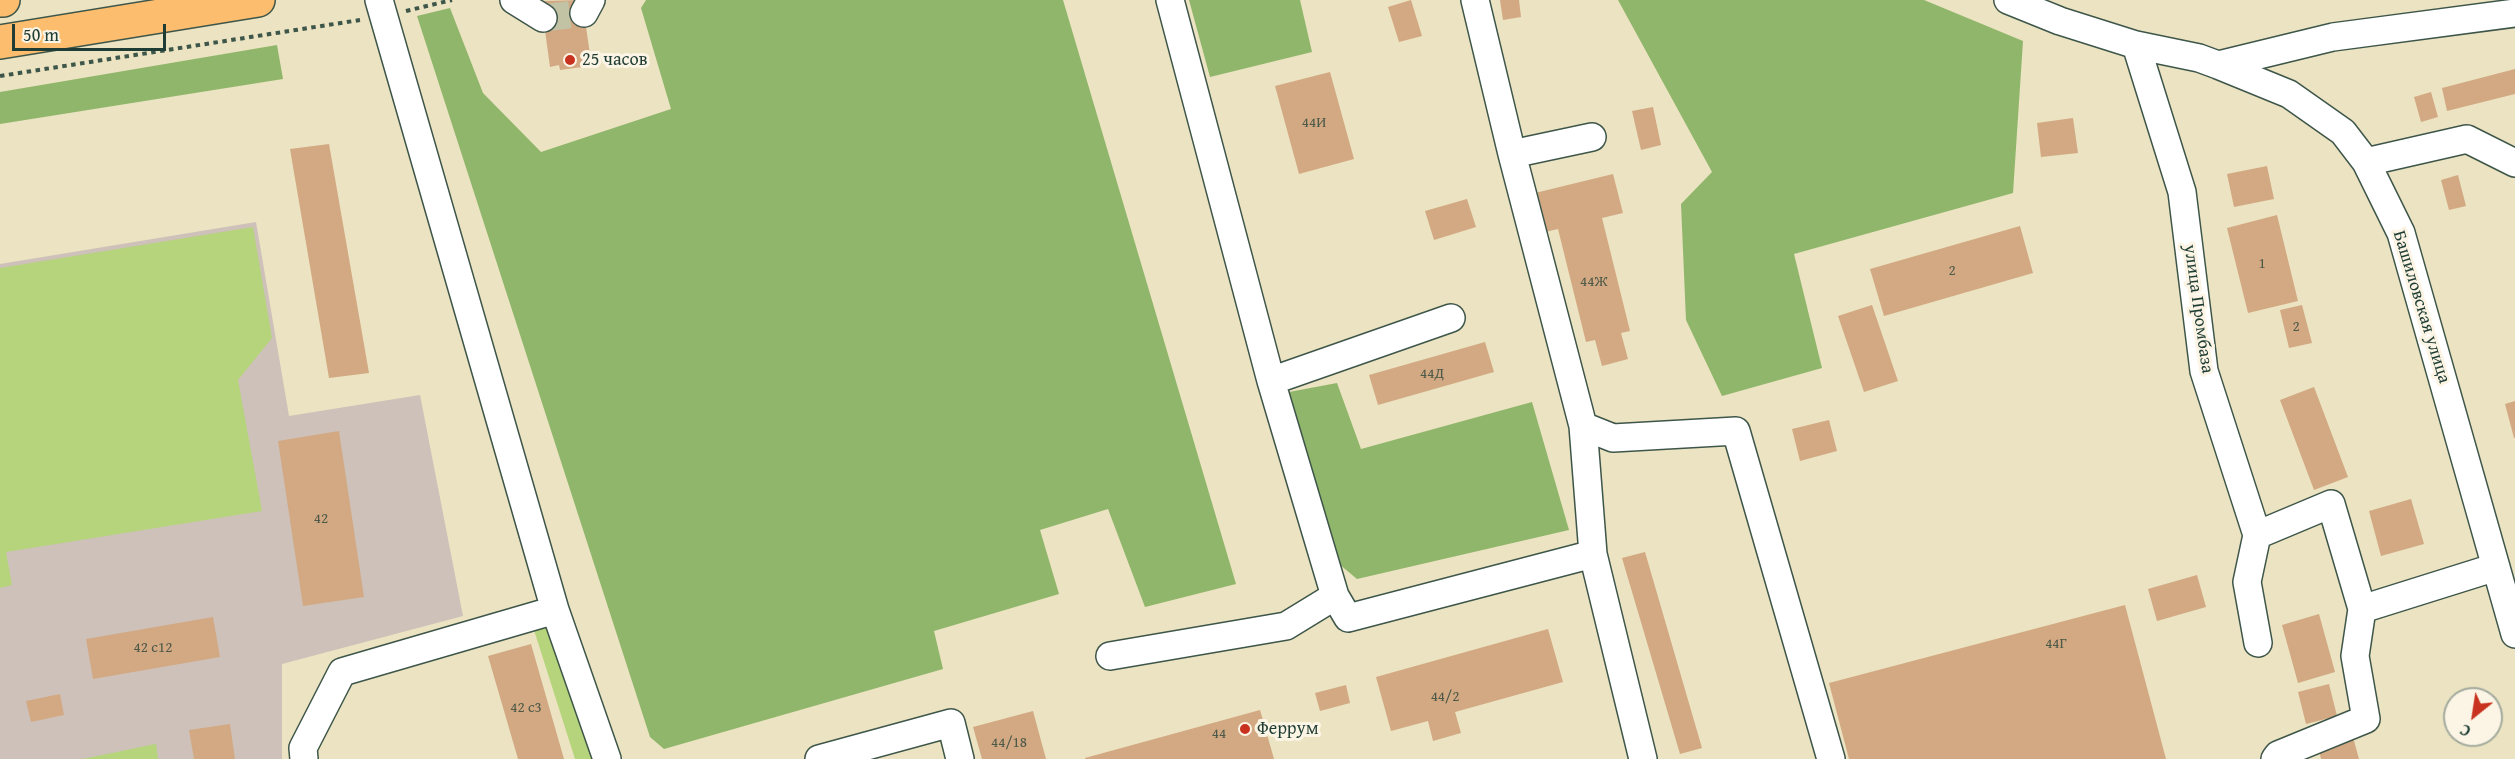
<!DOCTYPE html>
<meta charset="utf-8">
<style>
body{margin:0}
#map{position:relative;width:2515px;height:759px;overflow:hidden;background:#ebe3c1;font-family:"Gentium Book Plus",serif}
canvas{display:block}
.north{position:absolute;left:2443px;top:687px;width:60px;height:60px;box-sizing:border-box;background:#fcf5e5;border:2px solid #a4ab9e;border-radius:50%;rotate:210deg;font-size:16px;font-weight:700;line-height:24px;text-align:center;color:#1f3d34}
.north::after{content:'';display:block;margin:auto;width:21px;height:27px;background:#c8321e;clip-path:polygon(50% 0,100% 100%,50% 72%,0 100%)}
.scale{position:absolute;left:12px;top:24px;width:154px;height:27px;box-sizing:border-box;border:3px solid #1f3d34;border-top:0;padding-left:8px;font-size:18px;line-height:21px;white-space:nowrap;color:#1f3d34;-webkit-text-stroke:4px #fcf5e5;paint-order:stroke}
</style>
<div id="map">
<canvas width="2515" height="759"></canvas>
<div class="north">С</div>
<div class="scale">50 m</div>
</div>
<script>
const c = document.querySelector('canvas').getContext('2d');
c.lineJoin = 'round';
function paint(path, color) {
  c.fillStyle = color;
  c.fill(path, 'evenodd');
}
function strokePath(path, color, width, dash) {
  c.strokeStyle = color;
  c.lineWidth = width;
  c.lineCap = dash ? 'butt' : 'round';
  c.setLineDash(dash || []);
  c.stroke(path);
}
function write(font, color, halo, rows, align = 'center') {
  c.font = font + ' "Gentium Book Plus",serif';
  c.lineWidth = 6;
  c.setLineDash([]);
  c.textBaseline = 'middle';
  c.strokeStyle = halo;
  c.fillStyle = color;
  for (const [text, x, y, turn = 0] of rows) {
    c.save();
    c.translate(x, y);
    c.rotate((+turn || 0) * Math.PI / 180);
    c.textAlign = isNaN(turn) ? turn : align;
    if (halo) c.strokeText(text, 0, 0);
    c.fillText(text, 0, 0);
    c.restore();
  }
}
paint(new Path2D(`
 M256,222l33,194 131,-21 43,221 -181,48v95h-282v-495z`), '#cec1ba');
paint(new Path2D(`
 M253,227l19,111 -34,42 24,131 -256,41 6,33 -12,3v-320z
 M549,625l43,134h-17l-41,-129z
 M156,744l2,15h-75l72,-15z`), '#b5d47b');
paint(new Path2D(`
 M646,0h417l173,584 -91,23 -37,-98 -68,21 19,64 -125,37 9,38 -279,80 -14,-12 -233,-721 33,-8 33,85 58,59 130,-43 -30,-101z
 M1189,0h111l12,52 -102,25z
 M1618,0h306l99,41 -10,152 -219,61 28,114 -100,28 -36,-76 -5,-116 31,-32z
 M277,45l6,34 -283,45v-32z
 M1337,383l24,66 171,-47 37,128 -212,49 -18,-15 -50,-172z`), '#90b66b');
paint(new Path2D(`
 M582,0l9,61 -9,1v5l-22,3 -1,-5 -9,2 -9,-66z
 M1411,0l11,36 -23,6 -11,-35z
 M1500,0h19l2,17 -18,3z
 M2515,69v25l-68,17 -5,-23z
 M1330,72l24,87 -55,15 -24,-88z
 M2431,92l7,25 -17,5 -7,-25z
 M1653,107l8,38 -20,5 -9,-39z
 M2073,118l5,35 -37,4 -4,-34z
 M329,144l40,229 -40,5 -39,-229z
 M2267,166l7,33 -40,8 -7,-33z
 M1613,174l10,39 -21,5 28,113 -9,2 7,26 -26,7 -7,-26 -9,2 -28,-113 -13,3 -10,-39z
 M2458,175l8,31 -17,4 -8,-30z
 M1467,199l9,28 -42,13 -9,-29z
 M2277,215l21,86 -50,12 -21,-85z
 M2020,226l13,47 -149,43 -14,-47z
 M1872,305l26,76 -34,11 -26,-76z
 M2302,305l10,38 -23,5 -9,-38z
 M1485,342l9,30 -116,33 -9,-30z
 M2314,387l34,90 -34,13 -34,-90z
 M2515,401v37h-1l-9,-34z
 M1829,420l8,31 -37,10 -8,-32z
 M339,431l25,166 -61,9 -25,-165z
 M2411,499l13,45 -43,12 -12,-45z
 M1645,552l57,196 -22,6 -58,-196z
 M2197,575l9,32 -49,14 -9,-32z
 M2125,605l41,154h-317l-20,-76z
 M2319,614l16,58 -37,11 -16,-58z
 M213,617l7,40 -127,22 -7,-40z
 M1548,629l15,53 -108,30 6,21 -28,8 -5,-20 -37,10 -15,-54z
 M531,644l33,115h-46l-30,-103z
 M2329,684l8,32 -31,8 -8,-32z
 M1346,685l4,18 -30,8 -5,-18z
 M60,694l4,21 -33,7 -5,-21z
 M1260,710l14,49h-189v-1z
 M1033,711l13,48h-64l-9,-32z
 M230,724l5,35h-41l-5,-29z
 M2353,737l6,22h-38l-3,-13z`), '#d2a982');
strokePath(new Path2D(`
 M543,18l41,-5`), '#c2c2a5', 27, [27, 14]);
const minor = new Path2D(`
 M379,0l176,610 52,149
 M514,0l29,18
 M1170,0l101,381 64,215 13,22 245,-64 -10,-128 -71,-272 -37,-154
 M2008,0l52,21 76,24 63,13 19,7 71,29 54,38 23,30 35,71 114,401
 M584,13l7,-13
 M2136,45l46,147 22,179 53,164 -10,47 11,61
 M2218,65l115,-28 182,-24
 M1512,154l80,-17
 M2366,162l101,-23 48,24
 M1271,381l180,-63
 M1583,426l30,12 123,-7 95,328
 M2257,535l74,-31 31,105
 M1593,554l50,205
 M1110,656l176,-30 49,-30
 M304,759l-1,-11 39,-76 213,-62
 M819,759l132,-36 9,36
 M2275,759l3,-4 88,-36 -11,-63 7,-47 134,-42`);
const major = new Path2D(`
 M0,0h3
 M0,42l258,-42`);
strokePath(minor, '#3e5649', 30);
strokePath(major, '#3e5649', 36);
strokePath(new Path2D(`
 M406,11l46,-11
 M0,76l360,-56`), '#3e5649', 4, [4.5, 4.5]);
strokePath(minor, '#fff', 27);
strokePath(major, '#fcbd6f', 33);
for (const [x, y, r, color] of [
 [570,60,6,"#c8321e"],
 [1245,729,6,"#c8321e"]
]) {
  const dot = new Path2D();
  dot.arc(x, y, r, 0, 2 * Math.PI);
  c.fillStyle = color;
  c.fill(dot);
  strokePath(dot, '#fcf5e5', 2);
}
write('15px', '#4c5848', null, [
 ["44И",1314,123],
 ["1",2262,264],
 ["2",1952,271],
 ["44Ж",1594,282],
 ["2",2296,327],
 ["44Д",1432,374],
 ["42",321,519],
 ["44Г",2056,644],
 ["42 с12",153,648],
 ["44/2",1445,697],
 ["42 с3",526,708],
 ["44",1219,734],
 ["44/18",1009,743]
]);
write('18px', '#1f3d34', '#fcf5e5', [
 ["25 часов",582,60],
 ["Феррум",1257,729]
], 'left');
write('18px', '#1f3d34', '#fcf5e5', [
 ["Башиловская улица",2421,307,73],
 ["улица Промбаза",2198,309,82]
]);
</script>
